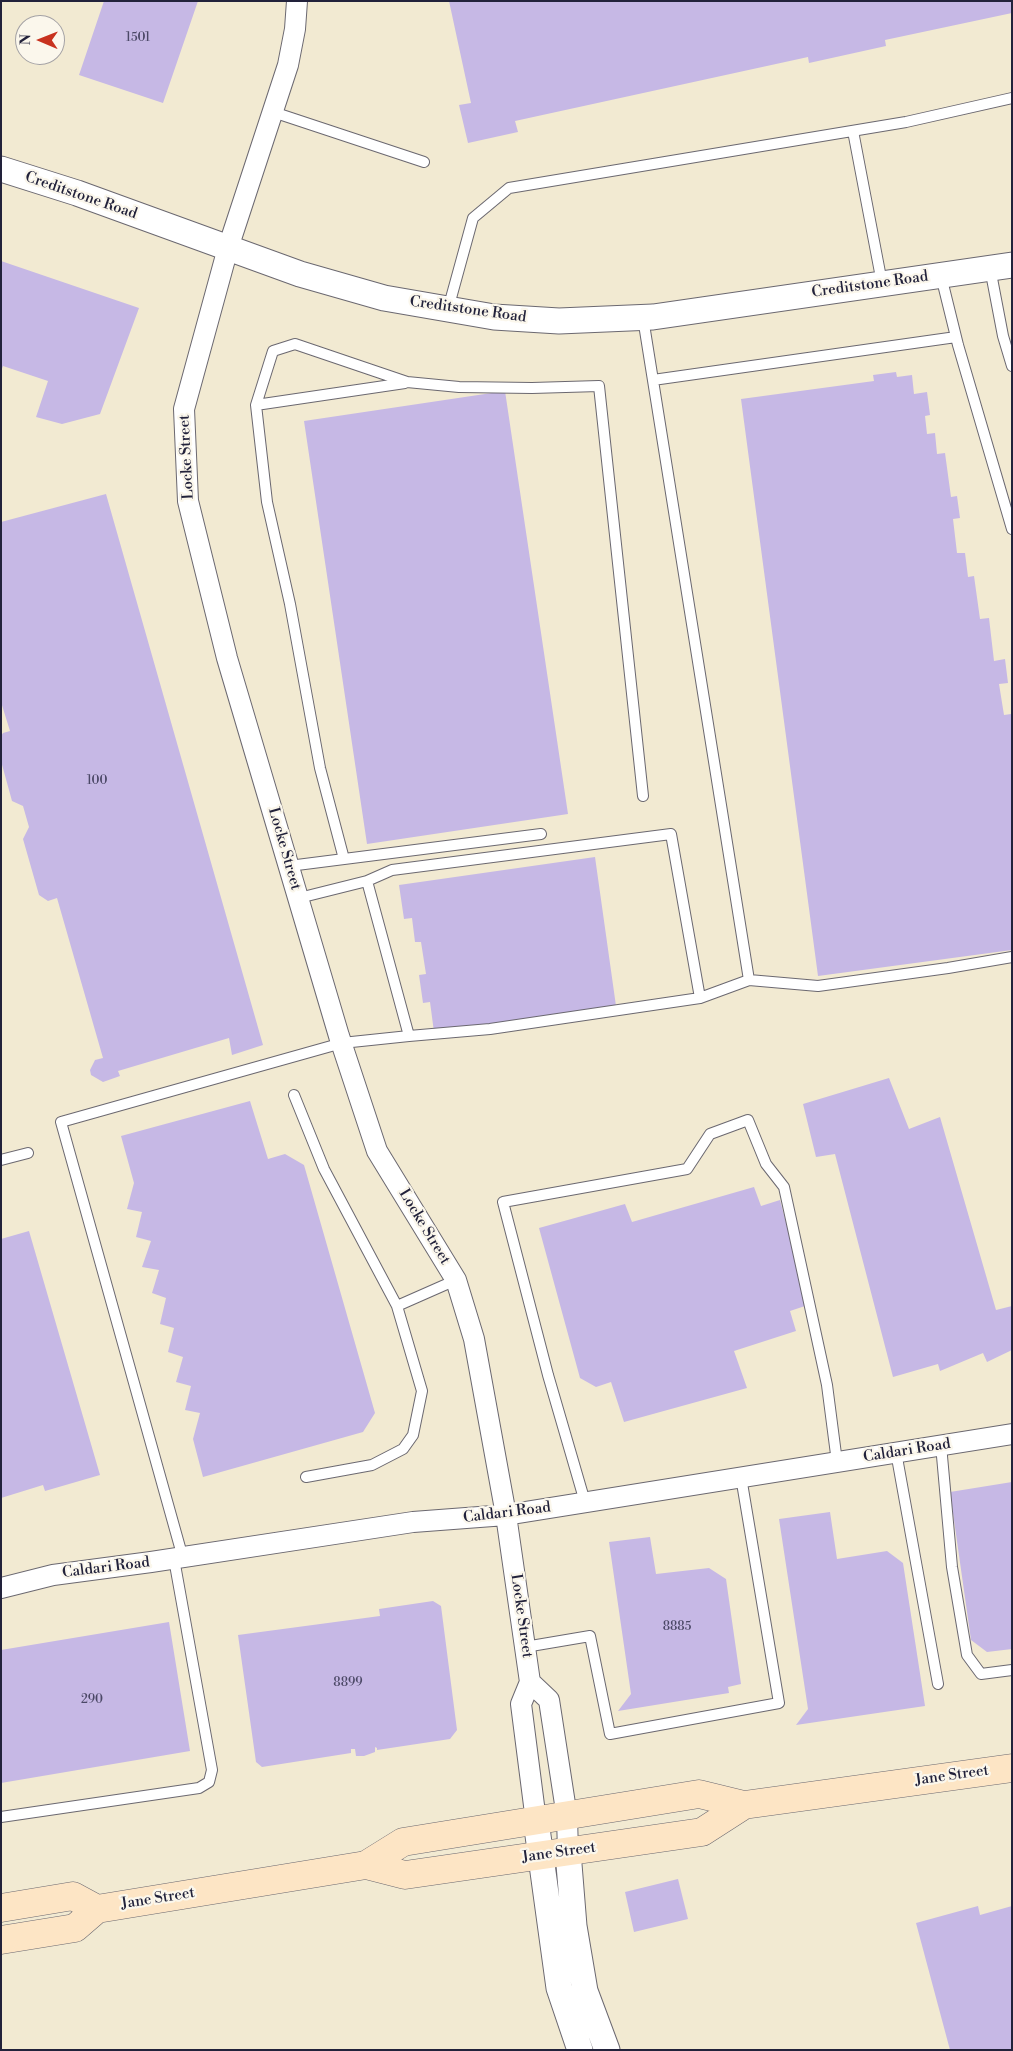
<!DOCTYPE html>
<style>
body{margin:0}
#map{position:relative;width:1013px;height:2051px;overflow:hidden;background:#f2ead2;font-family:"Libre Bodoni",serif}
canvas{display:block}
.frame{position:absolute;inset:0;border:2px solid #22223b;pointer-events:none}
.north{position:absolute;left:15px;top:15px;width:50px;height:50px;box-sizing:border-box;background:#fbf7ec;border:1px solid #a4a2a5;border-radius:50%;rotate:271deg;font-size:14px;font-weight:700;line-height:20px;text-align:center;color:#22223b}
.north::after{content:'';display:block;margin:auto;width:18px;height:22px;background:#c8321e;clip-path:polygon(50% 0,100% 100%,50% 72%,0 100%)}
</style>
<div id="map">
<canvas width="1013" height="2051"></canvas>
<div class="frame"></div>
<div class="north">N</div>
</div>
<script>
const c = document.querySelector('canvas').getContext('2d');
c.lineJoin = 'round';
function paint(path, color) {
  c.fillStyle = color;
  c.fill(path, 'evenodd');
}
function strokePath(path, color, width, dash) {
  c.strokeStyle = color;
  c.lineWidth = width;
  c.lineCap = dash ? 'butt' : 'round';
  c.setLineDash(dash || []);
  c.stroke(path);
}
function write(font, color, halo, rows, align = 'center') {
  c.font = font + ' "Libre Bodoni",serif';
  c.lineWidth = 4.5;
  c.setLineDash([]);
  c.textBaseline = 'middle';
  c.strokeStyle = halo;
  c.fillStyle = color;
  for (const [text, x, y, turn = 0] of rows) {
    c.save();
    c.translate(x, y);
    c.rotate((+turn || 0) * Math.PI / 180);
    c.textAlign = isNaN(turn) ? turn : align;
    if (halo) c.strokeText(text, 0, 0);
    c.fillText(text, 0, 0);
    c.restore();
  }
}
paint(new Path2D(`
 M104,1h94l-35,102 -84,-28z
 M449,1h563v12l-127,27 1,6 -77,17 -1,-6 -293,64 3,11 -50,11 -9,-38 12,-2z
 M1,261l138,47 -39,106 -38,10 -26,-7 12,-36 -45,-15 -2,5z
 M896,372l1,5 15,-2 2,19 13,-2 3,23 -5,1 2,18 8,-1 2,21 8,-1 6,44 6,-1 3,22 -7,1 4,34h8l3,24 6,-1 6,43 9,-1 5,43 11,-2 3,24 -9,1 5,31 7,-1 1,7v229l-194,26 -77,-577 133,-18 -1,-6z
 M505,391l63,423 -201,30 -63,-423z
 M106,494l157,551 -31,10 -3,-17 -111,33 2,5 -17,6 -12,-7 -1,-5 5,-10 8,-2 -46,-160 -9,3 -9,-6 -16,-56 6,-12 -6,-21 -11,-5 -11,-40v-25l2,-3 7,-2 -9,-29v-180z
 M595,857l21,149 -182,26 -4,-30 -7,1 -4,-28 7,-1 -5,-32h-6l-3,-24 -8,1 -5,-34z
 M889,1078l20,51 31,-12 56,193 16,-4v44l-25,12 -4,-9 -43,18 -2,-7 -45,13 -58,-223 -19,3 -13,-53z
 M250,1101l18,58 17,-5 19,11 71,248 -12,19 -160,45 -10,-38 7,-26 -15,-3 6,-24 -15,-4 7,-25 -15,-5 6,-24 -14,-4 6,-26 -14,-5 7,-23 -17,-3 9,-26 -15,-4 6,-25 -15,-3 7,-26 -13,-47z
 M754,1187l7,19 19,-6 28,105 -18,6 6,20 -62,20 13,37 -123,34 -13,-40 -15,5 -16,-9 -41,-150 86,-24 7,18z
 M29,1231l71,244 -55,16 -2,-6 -42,13v-259z
 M1012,1482v167l-25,3 -16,-12 -21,-148z
 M830,1512l7,47 50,-8 16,12 22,143 -129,19 12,-16 -29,-190z
 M650,1537l6,37 53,-6 17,11 15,105 -13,3 1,6 -111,18 13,-17 -22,-152z
 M433,1601l8,5 16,124 -7,9 -73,11v-2l-2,-1v5l-11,4h-8l-1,-7h-4v4l-89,14 -6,-5 -18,-127 142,-19 -1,-7z
 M169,1622l21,129 -189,32v-133z
 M678,1879l10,40 -54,13 -9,-40z
 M978,1906l2,9 32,-9v144h-62l-34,-127z`), '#c6b8e5');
const service = new Path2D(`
 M273,112l151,50
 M853,131l29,152
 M990,268l13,68 9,30
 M941,276l17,69 54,184
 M448,309l25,-91 36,-30 397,-66 106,-24
 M643,318l106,662 69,6 130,-18 64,-11
 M653,380l303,-43
 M256,405l149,-22
 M344,859l-24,-91 -30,-164 -23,-102 -11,-97 17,-54 22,-7 112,38 52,5 73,1 67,-2 44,410
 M289,866l252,-32
 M367,881l25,-11 279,-36 29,164
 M409,1036l81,-7 210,-31 49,-18
 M294,1095l30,74 73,137
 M1,1160l27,-7
 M941,1445l11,122 15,88 14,19 31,-4
 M896,1452l42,232
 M306,1477l66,-12 31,-16 10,-14 9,-44 -25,-85 59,-26
 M585,1502l-37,-127 -45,-173 184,-33 23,-35 38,-14 18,44 18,23 43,198 10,77
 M183,1558l-122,-436 281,-79 67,-7 -42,-155 -68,17
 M525,1647l65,-11 20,98 169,-31 -38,-226
 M1,1817l198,-29 10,-6 3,-12 -38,-211`);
const minor = new Path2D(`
 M297,1l-2,28 -7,36 -60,183 -44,161 4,92 39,157 112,378 38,115 79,129 18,59 32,176 24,167 -9,22 15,117
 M1,1588l52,-13 98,-13 262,-40 93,-7 506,-81
 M530,1682l19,18 18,117 1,35`);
const tertiary = new Path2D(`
 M1,169l76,24 223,81 84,24 110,19 65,4 94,-4 359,-52
 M536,1821l23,167 21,62
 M568,1852l6,74 11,65 22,59`);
const secondary = new Path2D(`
 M366,1865l37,-23 296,-48 45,11 268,-37
 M1,1908l72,-12 24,13
 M1,1940l74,-12 22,-19 269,-44 39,10 297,-43 42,-27`);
strokePath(service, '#6b6870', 12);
strokePath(minor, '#6b6870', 22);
strokePath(tertiary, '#6b6870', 27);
strokePath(secondary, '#6b6870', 29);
strokePath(service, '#fff', 10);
strokePath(minor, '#fff', 20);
strokePath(tertiary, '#fff', 25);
strokePath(secondary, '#fde5c5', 28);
write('12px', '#4b4866', null, [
 ["1501",138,38],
 ["100",97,781],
 ["8885",677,1627],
 ["8899",348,1683],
 ["290",92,1700]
]);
write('15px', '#22223b', '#fbf7ec', [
 ["Creditstone Road",81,196,19],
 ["Creditstone Road",870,285,-8],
 ["Creditstone Road",468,310,8],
 ["Locke Street",187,457,-93],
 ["Locke Street",284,849,74],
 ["Locke Street",424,1227,59],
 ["Caldari Road",907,1451,-9],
 ["Caldari Road",507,1513,-7],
 ["Caldari Road",106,1568,-7],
 ["Locke Street",521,1616,82],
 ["Jane Street",952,1776,-8],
 ["Jane Street",559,1853,-8],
 ["Jane Street",158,1899,-9]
]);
</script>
